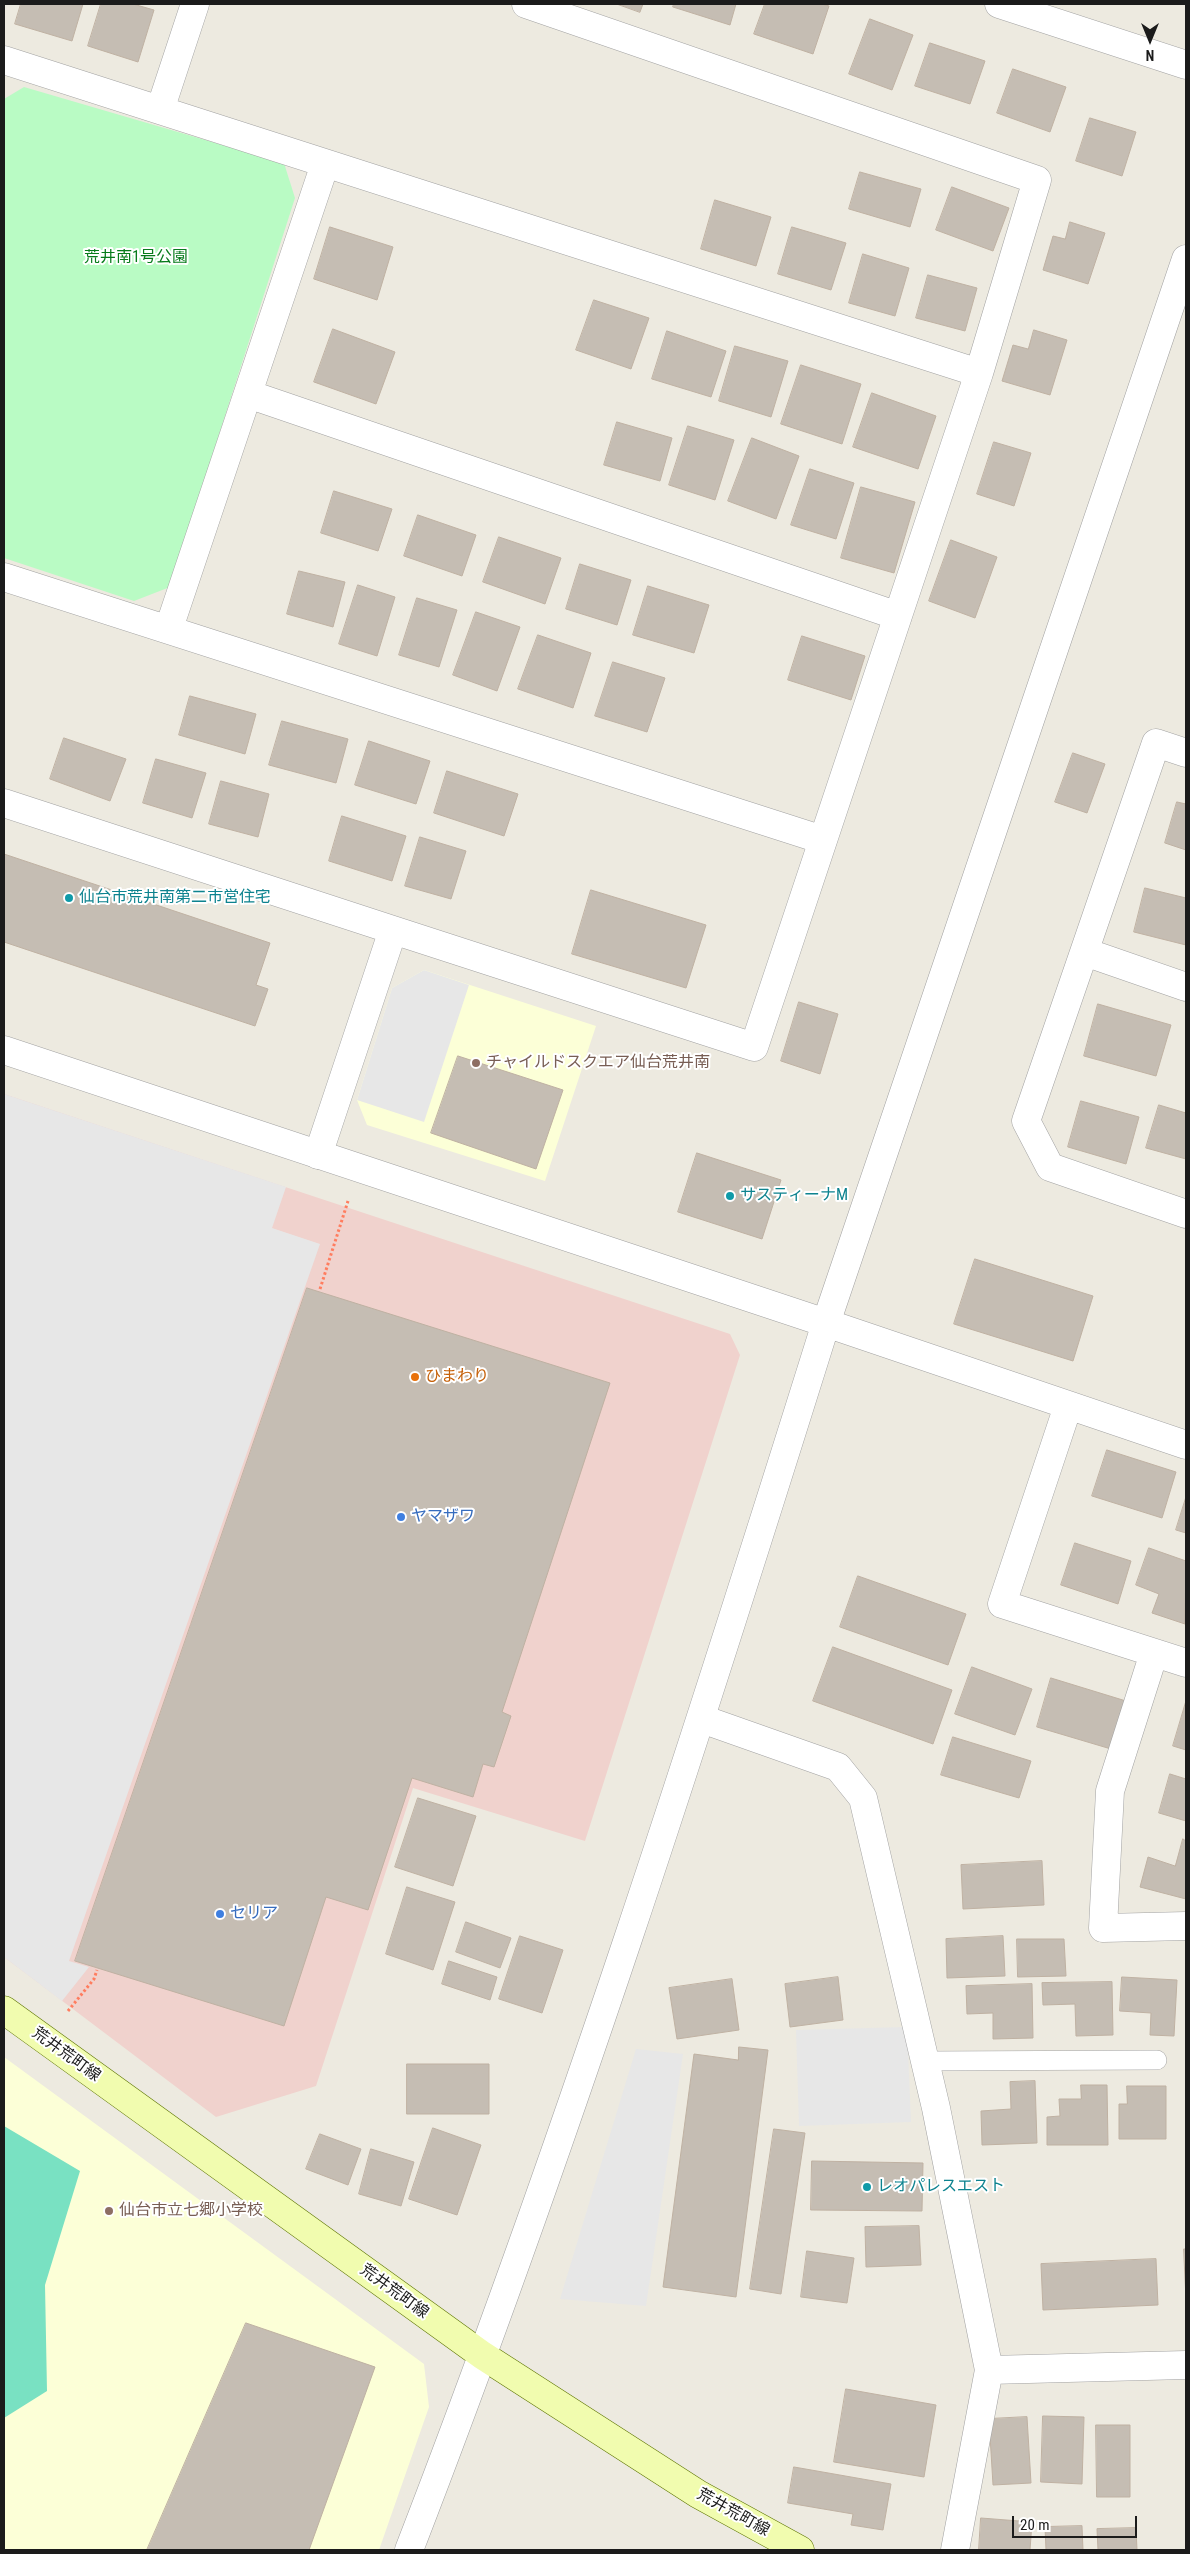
<!DOCTYPE html>
<meta charset="utf-8">
<style>
body{margin:0}
#map{position:relative;width:1190px;height:2554px;overflow:hidden;background:#edeae0;font-family:"Roboto Condensed",sans-serif}
canvas{display:block}
.frame{position:absolute;inset:0;border:5px solid #1b1b1b;pointer-events:none}
.north{position:absolute;left:1125px;top:15px;width:50px;height:50px;-webkit-text-stroke:4px #fff;paint-order:stroke;rotate:180deg;font-size:14px;font-weight:700;line-height:20px;text-align:center;color:#1b1b1b}
.north::after{content:'';display:block;margin:auto;width:18px;height:22px;background:#1b1b1b;clip-path:polygon(50% 0,100% 100%,50% 72%,0 100%)}
.scale{position:absolute;left:1012px;top:2516px;width:125px;height:22px;box-sizing:border-box;border:2px solid #1b1b1b;border-top:0;padding-left:6px;font-size:15px;line-height:18px;white-space:nowrap;color:#1b1b1b;-webkit-text-stroke:4px #fff;paint-order:stroke}
</style>
<div id="map">
<canvas width="1190" height="2554"></canvas>
<div class="frame"></div>
<div class="north">N</div>
<div class="scale">20 m</div>
</div>
<script>
const c = document.querySelector('canvas').getContext('2d');
c.lineJoin = 'round';
function paint(path, color) {
  c.fillStyle = color;
  c.fill(path, 'evenodd');
}
function strokePath(path, color, width, dash) {
  c.strokeStyle = color;
  c.lineWidth = width;
  c.lineCap = dash ? 'butt' : 'round';
  c.setLineDash(dash || []);
  c.stroke(path);
}
function write(font, color, halo, rows, align = 'center') {
  c.font = font + ' "Roboto Condensed","Noto Sans JP",sans-serif';
  c.lineWidth = 4;
  c.setLineDash([]);
  c.textBaseline = 'middle';
  c.strokeStyle = halo;
  c.fillStyle = color;
  for (const [text, x, y, turn = 0] of rows) {
    c.save();
    c.translate(x, y);
    c.rotate((+turn || 0) * Math.PI / 180);
    c.textAlign = isNaN(turn) ? turn : align;
    if (halo) c.strokeText(text, 0, 0);
    c.fillText(text, 0, 0);
    c.restore();
  }
}
paint(new Path2D(`
 M4,1094l726,240 10,21 -155,486 -172,-53 -97,298 -100,31 -212,-160z`), '#f0d2cd');
paint(new Path2D(`
 M424,970l172,56 -51,155 -178,-56 -10,-25 35,-112z
 M4,2057l420,307 5,43 -50,143h-375z`), '#fcffd7');
paint(new Path2D(`
 M24,87l260,76 11,35 -125,389 -36,14 -130,-43v-459z`), '#b9fbc4');
paint(new Path2D(`
 M4,2126l76,45 -35,114 2,106 -43,27z`), '#79e1c2');
paint(new Path2D(`
 M424,970l45,15 -45,137 -67,-22 35,-112z
 M4,1094l282,93 -14,41 48,16 -251,717 20,6 -27,34 -58,-44z
 M907,2027l4,95 -112,4 -3,-96z
 M636,2049l47,5 -37,252 -86,-7z`), '#e7e7e7');
const building = new Path2D(`
 M21,4h62l-11,37 -57,-17z
 M101,4h32l21,6 -16,52 -50,-16z
 M617,4h26l-3,8z
 M674,4h62l-6,21 -57,-18z
 M765,4h57l7,2 -16,48 -59,-20z
 M870,19l43,16 -21,55 -43,-16z
 M930,43l55,18 -15,43 -55,-18z
 M1013,69l53,18 -16,45 -53,-19z
 M1090,118l46,14 -14,44 -46,-15z
 M860,172l61,17 -11,38 -61,-18z
 M952,187l57,21 -16,43 -57,-21z
 M715,200l56,17 -15,49 -55,-17z
 M1070,222l35,11 -17,51 -45,-14 10,-34 12,3z
 M330,227l63,20 -16,53 -63,-21z
 M792,227l54,16 -15,47 -53,-16z
 M863,254l46,14 -14,48 -46,-13z
 M928,275l49,13 -12,43 -49,-13z
 M594,300l55,18 -18,51 -55,-19z
 M333,329l62,23 -19,52 -62,-22z
 M1034,330l33,10 -17,55 -48,-14 11,-36 15,4z
 M667,331l59,20 -15,46 -59,-18z
 M735,346l53,15 -17,56 -52,-16z
 M801,365l60,19 -19,60 -61,-20z
 M872,393l64,23 -18,53 -65,-22z
 M617,422l55,16 -12,43 -56,-16z
 M688,426l46,14 -19,60 -46,-15z
 M752,438l47,18 -23,63 -48,-18z
 M994,442l37,11 -17,53 -37,-12z
 M810,469l44,14 -18,56 -45,-14z
 M861,487l54,15 -21,71 -53,-15z
 M334,491l58,18 -14,42 -57,-18z
 M418,515l58,20 -14,41 -58,-20z
 M499,537l62,21 -16,46 -62,-22z
 M951,540l46,17 -22,61 -46,-17z
 M580,564l51,16 -14,45 -51,-16z
 M299,571l46,11 -12,45 -46,-13z
 M358,585l37,12 -18,59 -38,-12z
 M648,586l61,19 -15,48 -61,-18z
 M417,598l40,12 -18,57 -40,-12z
 M476,612l44,15 -23,64 -44,-16z
 M538,635l53,18 -18,55 -55,-19z
 M802,636l63,20 -14,44 -63,-20z
 M613,662l52,16 -18,54 -52,-16z
 M190,696l66,18 -11,40 -66,-19z
 M282,721l66,18 -12,44 -67,-18z
 M64,738l62,21 -16,42 -60,-22z
 M369,741l61,20 -14,43 -61,-19z
 M1073,753l32,11 -18,49 -32,-11z
 M156,759l50,14 -14,45 -49,-15z
 M447,771l71,23 -14,42 -70,-23z
 M221,781l48,13 -11,43 -49,-13z
 M1177,802l9,2v46l-21,-7z
 M342,816l64,20 -14,45 -63,-20z
 M420,837l46,14 -15,48 -46,-13z
 M4,854l266,89 -14,42 12,4 -13,37 -251,-84z
 M1145,888l41,10v47l-52,-13z
 M591,890l115,35 -20,63 -114,-34z
 M799,1002l39,12 -18,60 -39,-13z
 M1098,1004l73,21 -15,51 -72,-20z
 M458,1056l105,34 -27,79 -105,-36z
 M1081,1101l58,16 -13,47 -58,-17z
 M1159,1105l27,8v46l-40,-11z
 M697,1153l84,27 -19,59 -84,-27z
 M975,1259l118,37 -20,65 -119,-37z
 M307,1288l303,95 -108,329 9,4 -17,51 -11,-3 -10,33 -61,-19 -44,132 -42,-13 -42,129 -209,-65z
 M1107,1450l69,22 -14,46 -70,-22z
 M1186,1497v36l-10,-3z
 M1075,1543l56,18 -13,43 -57,-19z
 M1149,1548l37,13 -1,63 -33,-11 7,-19 -23,-9z
 M858,1576l108,38 -18,51 -108,-38z
 M833,1647l119,43 -19,54 -120,-43z
 M972,1667l60,22 -17,46 -60,-21z
 M1051,1678l75,23 -15,48 -74,-22z
 M1186,1701v49l-13,-4z
 M953,1737l78,24 -12,37 -78,-23z
 M1170,1774l16,5v42l-27,-8z
 M418,1798l58,18 -23,70 -58,-19z
 M1183,1839l3,2v58l-46,-12 8,-30 27,9z
 M1042,1861l2,44 -81,4 -2,-44z
 M407,1887l48,15 -22,68 -47,-16z
 M466,1922l45,16 -11,30 -44,-16z
 M520,1936l43,14 -21,63 -43,-14z
 M1003,1936l2,40 -58,2 -1,-39z
 M1017,1939h47l2,37 -48,1z
 M449,1961l48,16 -7,23 -48,-16z
 M838,1977l5,43 -53,7 -5,-43z
 M1122,1977l55,3 -3,56 -24,-1 1,-22 -31,-2z
 M732,1979l7,51 -62,9 -8,-51z
 M1112,1982l1,53 -37,1 -1,-32 -32,1 -1,-22z
 M1032,1984l1,54 -40,1v-26l-26,1 -1,-28z
 M739,2047l29,3 -32,247 -73,-10 31,-233 44,6z
 M407,2064h82v50h-82z
 M1035,2081l2,62 -55,2 -1,-34 30,-2 -1,-27z
 M1081,2085h26l1,60h-61v-28l13,-1 -1,-17h22z
 M1127,2086h39v53h-47v-35h8z
 M433,2128l48,17 -24,70 -48,-16z
 M774,2129l31,4 -24,161 -31,-5z
 M320,2134l41,15 -13,36 -42,-16z
 M371,2149l43,13 -13,44 -42,-12z
 M812,2161l111,2 -1,48 -111,-1z
 M919,2226l2,39 -55,2 -1,-40z
 M1184,2249h2v50z
 M807,2251l47,7 -7,45 -46,-6z
 M1156,2259l2,46 -115,5 -2,-46z
 M246,2323l129,44 -66,183h-162z
 M846,2389l90,16 -12,72 -90,-15z
 M1043,2416l41,1 -2,67 -41,-2z
 M1027,2417l4,66 -38,2 -4,-66z
 M1096,2425h34v72h-33z
 M794,2467l97,17 -8,46 -32,-5 2,-11 -65,-11z
 M981,2518l51,4 -2,28h-51z
 M1082,2526l1,24h-37l-1,-23z
 M1136,2528l1,22h-39l-1,-21z`);
paint(building, '#c5bdb3');
strokePath(building, '#bfb1a2', 1);
const service = new Path2D(`
 M925,2061l232,-1`);
const minor = new Path2D(`
 M4,60l975,313
 M160,110l35,-106
 M248,394l650,222
 M4,577l819,263
 M169,628l156,-464
 M1186,753l-30,-10 -130,378 24,46 136,47
 M4,803l389,127
 M1085,952l101,35
 M318,1155l75,-225 361,117 225,-674 58,-193 -511,-176
 M1068,1406l-66,198 184,59
 M1154,1653l-44,138 -7,137 83,-2
 M702,1719l136,48 25,31 73,310 53,262 -34,180
 M989,2370l197,-5
 M409,2550c156,-403 288,-815 417,-1227l360,122`);
const tertiary = new Path2D(`
 M999,4l187,61
 M4,1050l822,273 360,-1064`);
const secondary = new Path2D(`
 M4,2010l478,345 216,139 102,56`);
strokePath(service, '#a2a2a2', 20);
strokePath(minor, '#a2a2a2', 29);
strokePath(tertiary, '#a2a2a2', 29);
strokePath(secondary, '#5d7400', 29);
strokePath(new Path2D(`
 M320,1289l28,-88
 M68,2011l26,-32 3,-9`), '#ff7d5f', 3, [2.5, 2.5]);
strokePath(service, '#fff', 19);
strokePath(minor, '#fff', 28);
strokePath(tertiary, '#fff', 28);
strokePath(secondary, '#f1fcaf', 28);
for (const [x, y, r, color] of [
 [69,898,5,"#0f9aa8"],
 [476,1063,5,"#8d6e63"],
 [730,1196,5,"#0f9aa8"],
 [415,1377,5,"#e8710a"],
 [401,1517,5,"#3f7fe0"],
 [220,1914,5,"#3f7fe0"],
 [867,2187,5,"#0f9aa8"],
 [109,2211,5,"#8d6e63"]
]) {
  const dot = new Path2D();
  dot.arc(x, y, r, 0, 2 * Math.PI);
  c.fillStyle = color;
  c.fill(dot);
  strokePath(dot, '#fff', 2);
}
write('16px', '#077b1b', '#fff', [
 ["荒井南1号公園",136,258]
]);
write('16px', '#0d838f', '#fff', [
 ["仙台市荒井南第二市営住宅",79,898],
 ["サスティーナM",740,1196],
 ["レオパレスエスト",877,2187]
], 'left');
write('16px', '#785e54', '#fff', [
 ["チャイルドスクエア仙台荒井南",486,1063],
 ["仙台市立七郷小学校",119,2211]
], 'left');
write('16px', '#c56008', '#fff', [
 ["ひまわり",425,1377]
], 'left');
write('16px', '#366cbe', '#fff', [
 ["ヤマザワ",411,1517],
 ["セリア",230,1914]
], 'left');
write('16px', '#1b1b1b', '#fff', [
 ["荒井荒町線",66,2055,36],
 ["荒井荒町線",394,2292,36],
 ["荒井荒町線",733,2513,29]
]);
</script>
